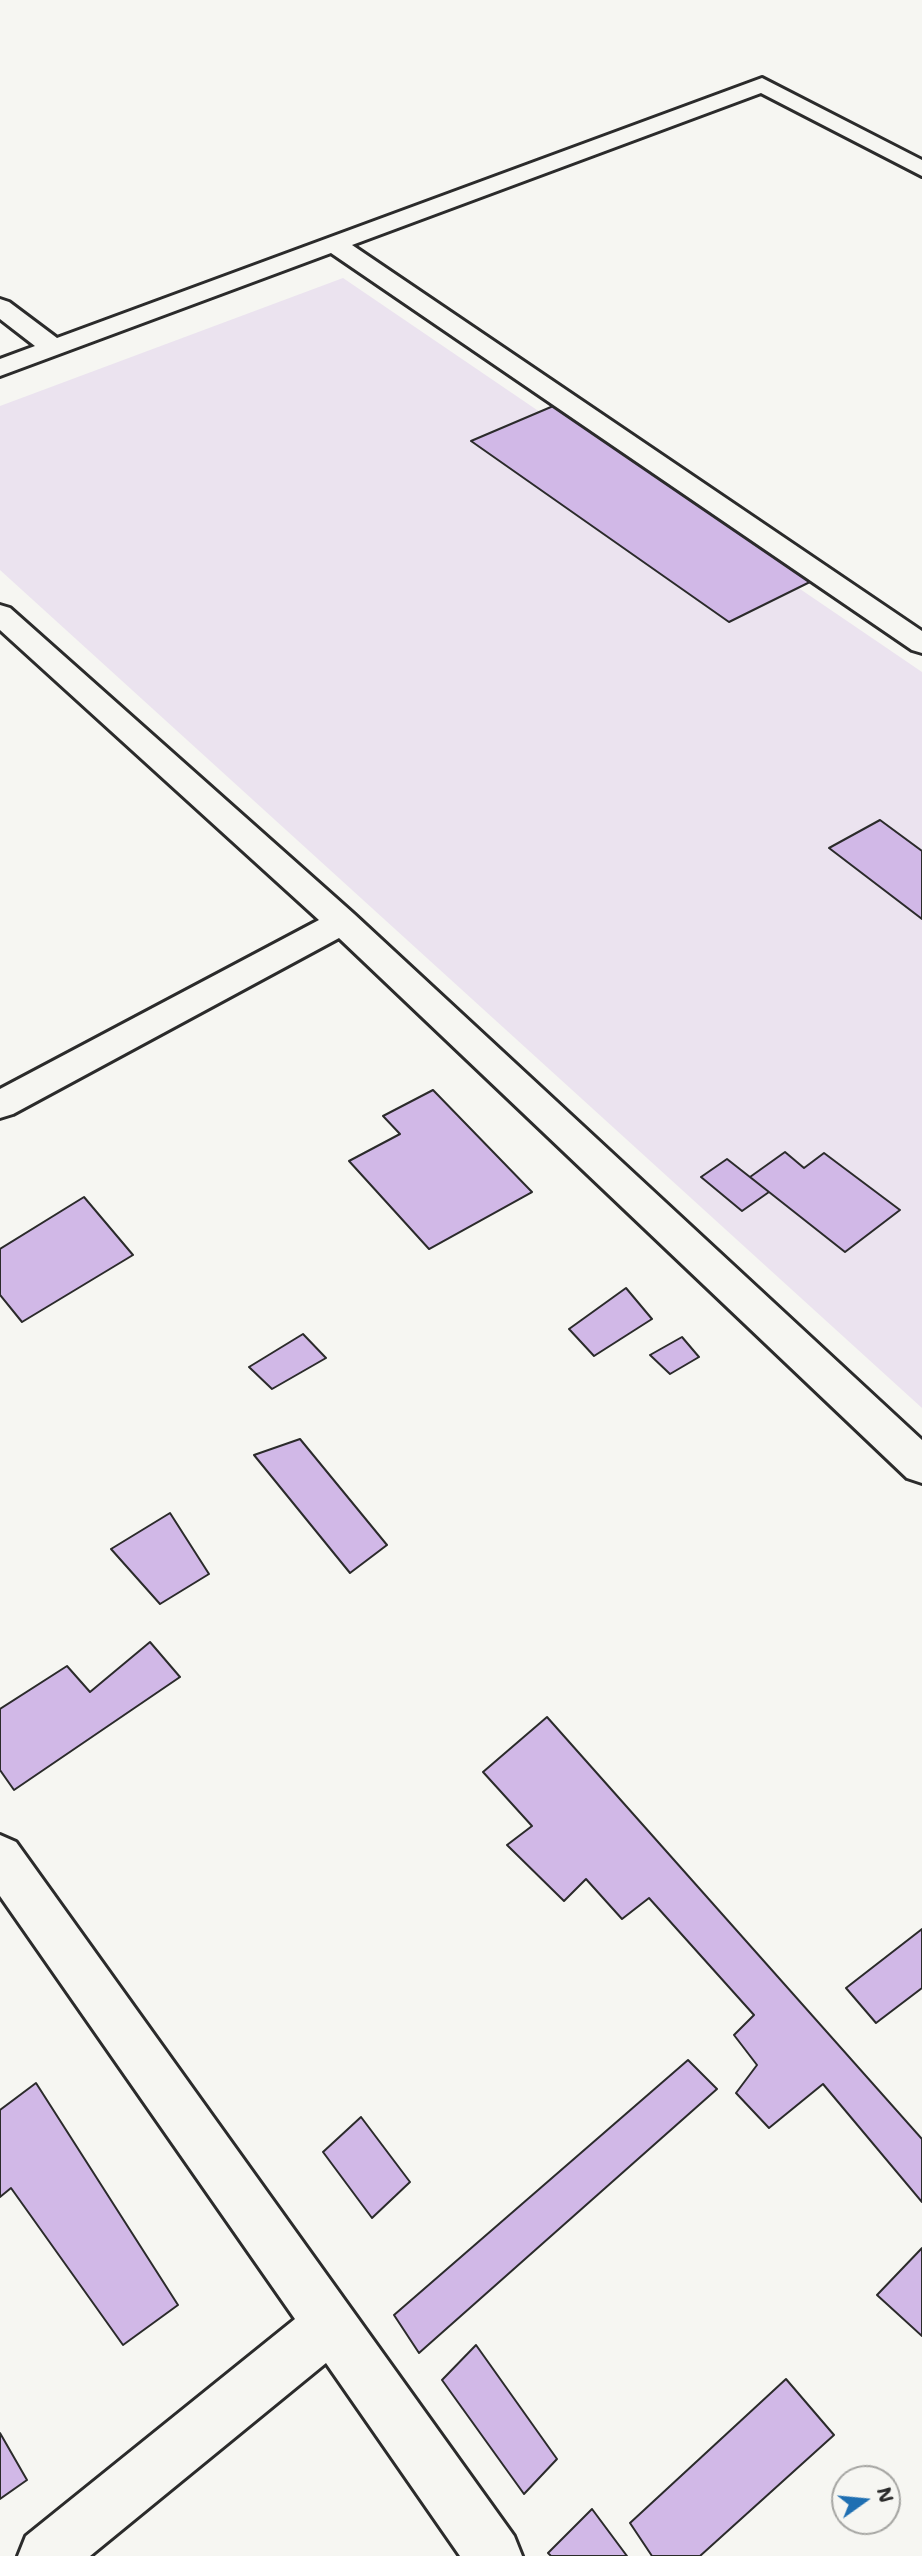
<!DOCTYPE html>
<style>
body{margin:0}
#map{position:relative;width:922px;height:2556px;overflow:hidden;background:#f6f6f2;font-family:"Shantell Sans",sans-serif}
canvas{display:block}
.north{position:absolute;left:831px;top:2465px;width:70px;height:70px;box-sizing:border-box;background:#f6f6f2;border:2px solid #a5a5a2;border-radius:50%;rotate:75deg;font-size:19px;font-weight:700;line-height:28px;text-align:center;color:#2b2b2b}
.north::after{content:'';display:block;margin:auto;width:24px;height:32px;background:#1f6fb2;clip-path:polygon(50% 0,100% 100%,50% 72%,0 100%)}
</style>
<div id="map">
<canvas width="922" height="2556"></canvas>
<div class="north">N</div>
</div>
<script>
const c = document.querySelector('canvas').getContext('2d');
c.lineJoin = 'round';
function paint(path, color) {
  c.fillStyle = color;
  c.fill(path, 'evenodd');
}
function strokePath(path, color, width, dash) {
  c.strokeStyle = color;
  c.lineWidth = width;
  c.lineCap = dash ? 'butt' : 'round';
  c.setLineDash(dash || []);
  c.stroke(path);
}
paint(new Path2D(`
 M343,278l579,394v736l-922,-838v-164z`), '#ebe3ef');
const building = new Path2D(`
 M558,404l262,173 -91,45 -258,-181z
 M880,820l42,31v68l-93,-71z
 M433,1090l99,102 -103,57 -80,-88 51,-27 -17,-18z
 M785,1152l19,16 20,-15 76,57 -55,42 -95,-75z
 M727,1159l42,33 -27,19 -41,-34z
 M84,1197l49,58 -111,67 -22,-27v-46z
 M626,1288l26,31 -58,37 -25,-27z
 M303,1334l23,24 -54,31 -23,-22z
 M682,1337l17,20 -29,17 -20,-19z
 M300,1439l87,106 -37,28 -96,-118z
 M170,1513l39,61 -49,30 -49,-55z
 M150,1642l30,35 -166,113 -14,-20v-61l67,-43 23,26z
 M547,1717l375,422v63l-99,-118 -54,44 -33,-35 21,-28 -23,-30 20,-20 -105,-117 -27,21 -36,-40 -22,22 -57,-56 25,-19 -49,-54z
 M922,1929v59l-46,35 -30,-35z
 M688,2060l29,29 -298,264 -25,-38z
 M36,2083l142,222 -55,40 -112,-157 -11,9v-87z
 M361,2117l49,65 -38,36 -49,-66z
 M922,2248v88l-45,-41z
 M476,2345l81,114 -33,35 -82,-114z
 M786,2379l48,56 -134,121h-48l-22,-33z
 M0,2433l27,47 -27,19z
 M592,2509l35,47h-76l-3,-3z`);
paint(building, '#d1b8e7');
strokePath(building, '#2b2b2b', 2);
const street = new Path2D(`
 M762,78l160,82v16l-161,-83 -409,152 570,386v22l-10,-3 -581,-397 -331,123v-17l35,-13 -35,-27v-20l9,3 48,36z
 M0,605l10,3 344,306 568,526v43l-15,-5 -568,-540 -326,176 -13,4v-29l319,-169 -319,-290z
 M0,1835l16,7 498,694 8,20h-62l-134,-193 -236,193h-72l8,-20 269,-217 -295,-423z`);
strokePath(street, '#2b2b2b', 6);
paint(street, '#f6f6f2');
</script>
